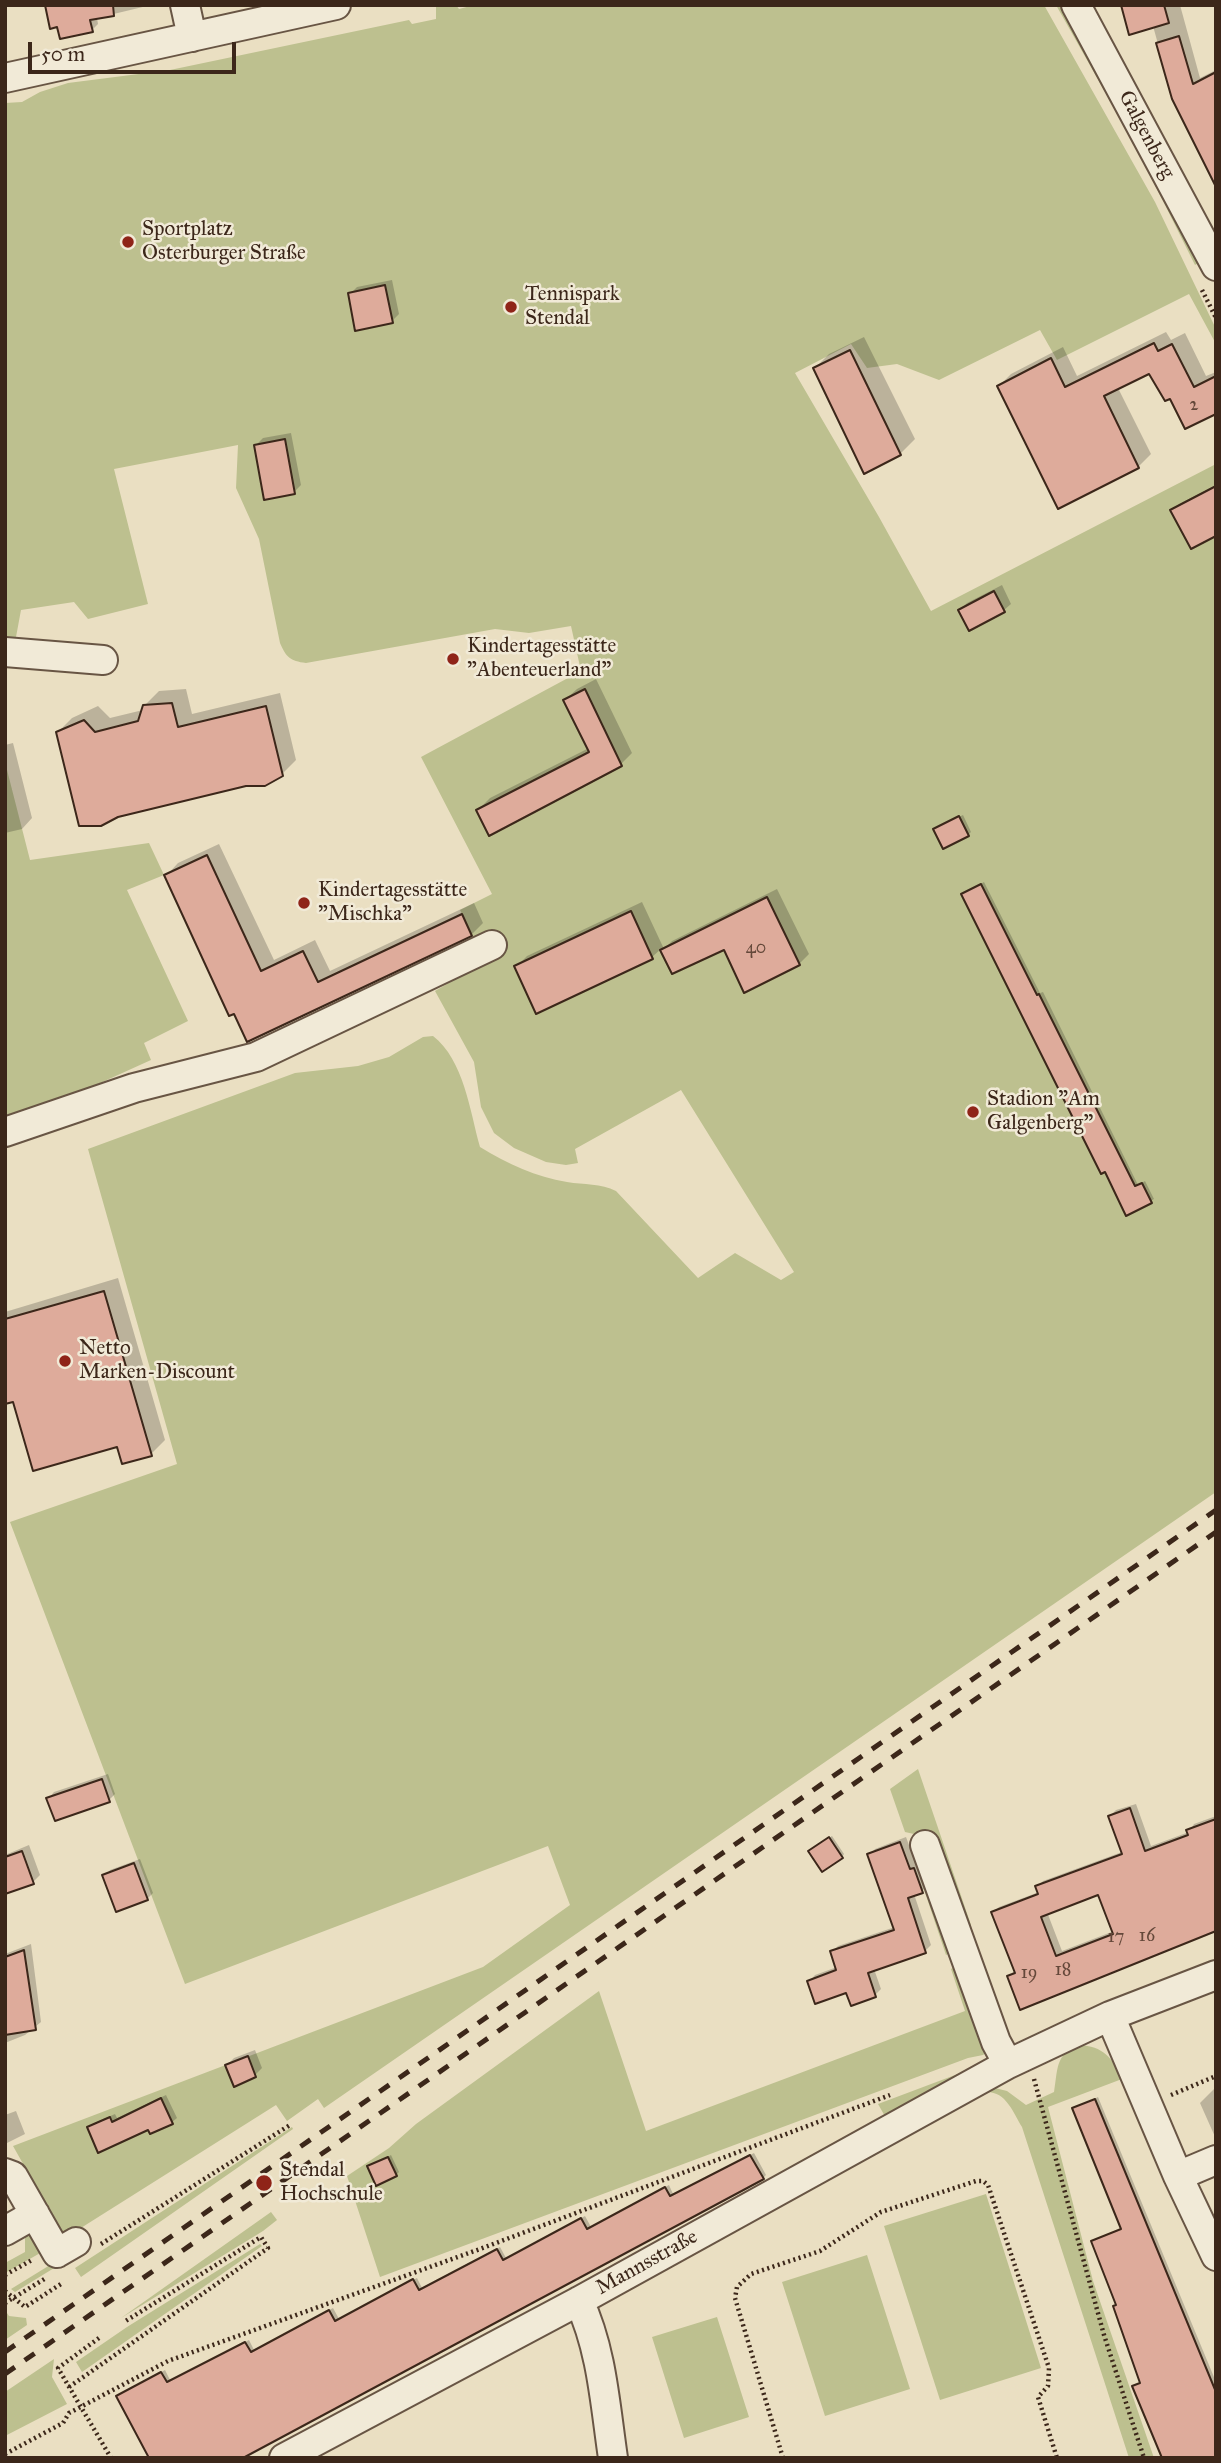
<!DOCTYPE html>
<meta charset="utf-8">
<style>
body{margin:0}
#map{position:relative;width:1221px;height:2463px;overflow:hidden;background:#eadfc2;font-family:"IM FELL Great Primer",serif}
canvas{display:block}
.frame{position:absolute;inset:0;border:7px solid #3c271a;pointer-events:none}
.scale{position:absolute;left:28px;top:42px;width:208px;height:32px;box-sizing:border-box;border:4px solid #3c271a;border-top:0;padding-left:9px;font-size:21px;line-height:24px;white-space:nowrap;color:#3c271a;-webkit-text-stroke:5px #f1ead7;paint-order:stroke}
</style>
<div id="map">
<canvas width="1221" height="2463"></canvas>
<div class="frame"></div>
<div class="scale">50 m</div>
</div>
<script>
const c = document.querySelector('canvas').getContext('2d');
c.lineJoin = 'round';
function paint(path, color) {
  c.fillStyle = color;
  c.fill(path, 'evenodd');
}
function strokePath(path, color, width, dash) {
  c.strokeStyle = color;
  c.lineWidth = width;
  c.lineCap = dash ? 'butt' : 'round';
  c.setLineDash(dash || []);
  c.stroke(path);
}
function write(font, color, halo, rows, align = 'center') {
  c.font = font + ' "IM FELL Great Primer",serif';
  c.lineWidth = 5;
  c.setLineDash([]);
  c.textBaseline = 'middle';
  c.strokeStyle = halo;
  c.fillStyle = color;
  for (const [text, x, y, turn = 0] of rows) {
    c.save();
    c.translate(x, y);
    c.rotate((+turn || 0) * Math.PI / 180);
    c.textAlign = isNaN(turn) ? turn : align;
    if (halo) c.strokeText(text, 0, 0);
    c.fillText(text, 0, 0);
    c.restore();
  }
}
paint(new Path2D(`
 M436,5h20l3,4 15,-4h570l111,197 61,127v15l-27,-50 -132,66 -17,-30 -101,50 -42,-16 -30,4 -16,-24 -56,29 84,144 52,94 285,-147v1028l-892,616 -6,-9 -31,22 -11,-16 -211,133 -52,-92 470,-179 87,-62 -22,-59 -363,138 -175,-462 167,-58 -89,-315 207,-76 63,-7 31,-9 34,-20 10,-1c31,24 37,75 47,111 28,17 56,30 87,35 17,3 34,1 49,9l82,87 37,-25 46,27 13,-8 -113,-182 -106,59 3,14 -12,2 -20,-3 -32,-14 -20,-15 -13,-26 -7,-45 -39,-71 50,-29 -25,-52 32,-16 -71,-137 160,-86 -10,-45 -42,7 -34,-4 -189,34c-16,-2 -20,-6 -26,-20l-21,-104 -23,-51 2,-43 -124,24 34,135 -60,15 -14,-17 -53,8 -5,27h-11v-534l17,-1 18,-10 28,-9 102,-13 239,-50 3,4 24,-5z
 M1056,5h6l140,256 -7,4 -59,-118z
 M5,762l25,98 119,-17 15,32 -37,15 61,131 -44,22 7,17 -64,29 -8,11 -74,23z
 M918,1769l53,156 -9,5 -39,-94 -18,-4 -15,-43z
 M909,1845l7,4 36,103 -6,3z
 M956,1966l33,84 -6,5 -15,3 -588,219 -33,-101 42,-28 27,-24 183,-133 47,140 319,-120 -14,-42z
 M1079,2045c24,1 34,13 43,34l-74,28 45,174 61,177h-25l-107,-331c-9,-15 -16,-35 -35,-35l8,-4 12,3 19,14 28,-13c4,-23 1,-38 25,-47z
 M971,2069l-85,49 -8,-14z
 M292,2127l1,2 -212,148 -6,-9z
 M986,2194l55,174 -101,32 -56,-174z
 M271,2212l6,8 -14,11 -142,87z
 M25,2230h6l28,35 -44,27 -4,-3 39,-24 -8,-13 -37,21v-10l20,-11z
 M260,2244l2,2 -180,126 -6,-10 51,-35z
 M867,2255l43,134 -85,27 -43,-134z
 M5,2310l4,6 17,2 1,7 -22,15z
 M717,2317l32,100 -65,21 -32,-101z
 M54,2359l-2,18 15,27 -62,32v-44z`), '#bdc08f');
paint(new Path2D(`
 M47,5h104l-54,13 1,6 -6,6 -34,-5z
 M1123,5h57l20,73 16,-8v85l-43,-57 -20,-72z
 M392,280l7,34 -7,7 -42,-27 7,-7z
 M1166,332l5,8 14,-7 21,43 10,-4v40l-46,-15 -20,-25 -32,16 33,66 -13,13 -80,40 -59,-121 12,-12 52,-27 14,29z
 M864,337l51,102 -15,15 -35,17 -50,-103 14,-14z
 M291,433l10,52 -7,7 -38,-47 7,-7z
 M1216,485v49l-44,-23 7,-7z
 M1002,585l9,19 -7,6 -35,19 -9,-19 7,-7z
 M596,679l36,74 -11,11 -143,46 12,-12 99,-50 -24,-48 12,-11z
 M186,689l6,25 88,-21 16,67 -14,14 -224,-42 14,-14 26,-12 12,12 33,-8 1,-4 15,-15z
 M13,743l19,75 -10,11 -17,4v-88z
 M963,815l8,17 -3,3 -30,-8z
 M219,844l55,116 41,-20 15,31 144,-68 9,20 -12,12 -223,105 -82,-164 12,-13z
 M984,882l56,111 3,-1 95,193 7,-4 9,18 -27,15 -164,-320z
 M777,889l32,65 -10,10 -75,-16 -51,24 -12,-23 -9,8 -115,54 -21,-44 11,-11 115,-54 22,47 8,-8z
 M118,1278l47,162 -14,14 -33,-9 -104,-45 -9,2v-90z
 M108,1774l7,20 -6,6 -61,-1 6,-7z
 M1136,1804l15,42 38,-14 5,-8 22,-8v112l-207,49 6,-7 -22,-58 6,-5 40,-15 -2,-5 6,-6 79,-29 -12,-36 6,-6zM1099,1893l15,38 -52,20 -15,-39z
 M832,1836l12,18 -2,3 -29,-8z
 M906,1837l10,27 4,-1 8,22 -6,6 -8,3 17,51 -6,6 -51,18 7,20 -6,6 -66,-13 6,-7 22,-8 -5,-15 6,-6 57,-19 -26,-72 6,-6z
 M29,1845l11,30 -7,7 -28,-4v-23z
 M140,1859l13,34 -6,6 -42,-23 5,-6z
 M31,1944l10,78 -16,13 -20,8v-89z
 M255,2050l7,18 -7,7 -20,10 -8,-20 7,-7z
 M1216,2087v52l-16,-36z
 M166,2095l11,23 -5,4 -23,6h-60l5,-5 21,-9 2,4z
 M1098,2097l118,285v76l-82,-71 7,-5 -23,-78 -25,-62 30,-14 -49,-119z
 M16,2111l9,23 -20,10v-29z
 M754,2153l12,22 -3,3 -523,280 -122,-62 47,-26 5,10 79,-40 5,10 79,-42 6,11 78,-41 5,10 78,-41 6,11 79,-42 6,11 78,-42 4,9z
 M391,2155l8,17 -3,3 -27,-8z`), '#0003');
const building = new Path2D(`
 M45,5h68l1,11 -24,4 3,12 -33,7 -3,-12 -7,2z
 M1121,5h43l5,18 -40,12z
 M1179,36l14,48 23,-12v115l-44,-88 -16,-56z
 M385,285l8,38 -38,8 -7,-38z
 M1154,343l4,8 14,-7 22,43 22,-11v38l-31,15 -15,-30 -5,2 -16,-27 -45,22 35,72 -81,41 -61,-123 54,-28 14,29z
 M850,350l51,105 -37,19 -51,-106z
 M285,439l10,55 -31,6 -10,-55z
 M1216,486v50l-25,13 -21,-39z
 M994,591l11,21 -36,19 -11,-21z
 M585,689l37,77 -133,70 -13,-26 113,-58 -26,-52z
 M172,703l6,24 88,-21 17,70 -18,10h-19l-128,31 -17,9h-22l-23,-94 28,-12 11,12 43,-11 5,-16z
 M959,816l10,20 -26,13 -10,-20z
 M207,855l54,116 42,-20 15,31 144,-68 10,22 -225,106 -13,-28 -5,2 -65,-141z
 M981,884l56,111 2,-1 96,192 7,-3 10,20 -26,13 -21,-44 -4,2 -140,-280z
 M767,897l33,68 -56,28 -20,-43 -52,24 -12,-24z
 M631,911l22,48 -117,55 -22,-48z
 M104,1291l48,165 -30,8 -5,-17 -84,24 -20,-69 -8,2v-85z
 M102,1779l8,23 -55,19 -9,-23z
 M1130,1808l15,43 43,-16 -2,-5 30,-11v112l-196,79 -13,-34 8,-3 -24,-61 47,-18 -3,-8 87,-32 -14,-38zM1098,1895l15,39 -57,22 -15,-39z
 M829,1837l14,21 -21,14 -14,-21z
 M900,1842l10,27 4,-1 9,25 -15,5 18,55 -58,20 8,24 -25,9 -5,-13 -31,11 -8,-23 29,-11 -6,-19 64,-21 -27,-76z
 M22,1851l12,33 -29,10v-37z
 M134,1863l14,37 -32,12 -14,-37z
 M24,1950l12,80 -31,5v-78z
 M248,2056l8,21 -22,10 -9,-22z
 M161,2098l12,26 -23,10 -2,-4 -50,23 -11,-26 23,-10 2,5z
 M1095,2099l121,293v66h-54l-30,-72 8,-3 -27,-77 3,-1 -25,-64 30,-12 -49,-121z
 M750,2155l14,24 -521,279h-94l-33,-62 45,-24 6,10 78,-40 6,10 78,-42 6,11 78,-42 6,11 78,-41 6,11 78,-42 6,11 78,-42 5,9z
 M388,2157l9,19 -21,10 -9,-20z`);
paint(building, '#deab9b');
strokePath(building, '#3c271a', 2);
const minor = new Path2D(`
 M185,5l7,32
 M1076,5l140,261
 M5,78l331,-73
 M5,652l98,8
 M5,1132l129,-44 122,-31 236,-112
 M925,1845l71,197 12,22
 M1110,2016l68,160 38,80
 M5,2173l8,3 44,77 19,-11
 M1178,2176l38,-16
 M5,2231l30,-17
 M579,2301c23,49 26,103 34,157
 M284,2458l295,-157 429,-237 102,-48 106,-41`);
strokePath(minor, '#685544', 32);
strokePath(new Path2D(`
 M1202,290l14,28
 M1034,2079l70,256 40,123
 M1171,2095l45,-19
 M101,2244l189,-119
 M5,2275l27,-15
 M5,2291l20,16 36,-23
 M5,2303l41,-25
 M99,2338l-41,30 53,90
 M69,2387l199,-139 -7,-11 -137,85
 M5,2454l58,-31 6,-10 99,-52 312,-112 410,-154
 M783,2458l-48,-160 2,-11 14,-13 69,-23 61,-39 95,-31h7l5,4 61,183 -1,18 -10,11 19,61`), '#3c271a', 4.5, [2, 3.5]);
strokePath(minor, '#f1ead7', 28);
strokePath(new Path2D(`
 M5,2352l1211,-842
 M5,2374l1211,-842`), '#3c271a', 5, [12, 12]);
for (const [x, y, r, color] of [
 [128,242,7,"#8f2418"],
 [511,307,7,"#8f2418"],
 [453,659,7,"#8f2418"],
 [304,903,7,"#8f2418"],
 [973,1112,7,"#8f2418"],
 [65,1361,7,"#8f2418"],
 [264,2183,9,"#8f2418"]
]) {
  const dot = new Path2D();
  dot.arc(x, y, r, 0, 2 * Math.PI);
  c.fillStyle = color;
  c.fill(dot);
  strokePath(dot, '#f1ead7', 2.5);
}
write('18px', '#64483a', null, [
 ["2",1194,406],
 ["40",756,949],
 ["16",1147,1937],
 ["17",1116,1938],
 ["18",1063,1971],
 ["19",1029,1974]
]);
write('21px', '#3c271a', '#f1ead7', [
 ["Galgenberg",1146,135,62],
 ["Mannsstraße",647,2263,-29]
]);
write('21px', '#3c271a', '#f1ead7', [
 ["Sportplatz",142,230],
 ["Osterburger Straße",142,254],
 ["Tennispark",525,295],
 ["Stendal",525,319],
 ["Kindertagesstätte",467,647],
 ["\"Abenteuerland\"",467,671],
 ["Kindertagesstätte",318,891],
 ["\"Mischka\"",318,915],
 ["Stadion \"Am",987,1100],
 ["Galgenberg\"",987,1124],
 ["Netto",79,1349],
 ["Marken-Discount",79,1373],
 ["Stendal",280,2171],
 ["Hochschule",280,2195]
], 'left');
</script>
